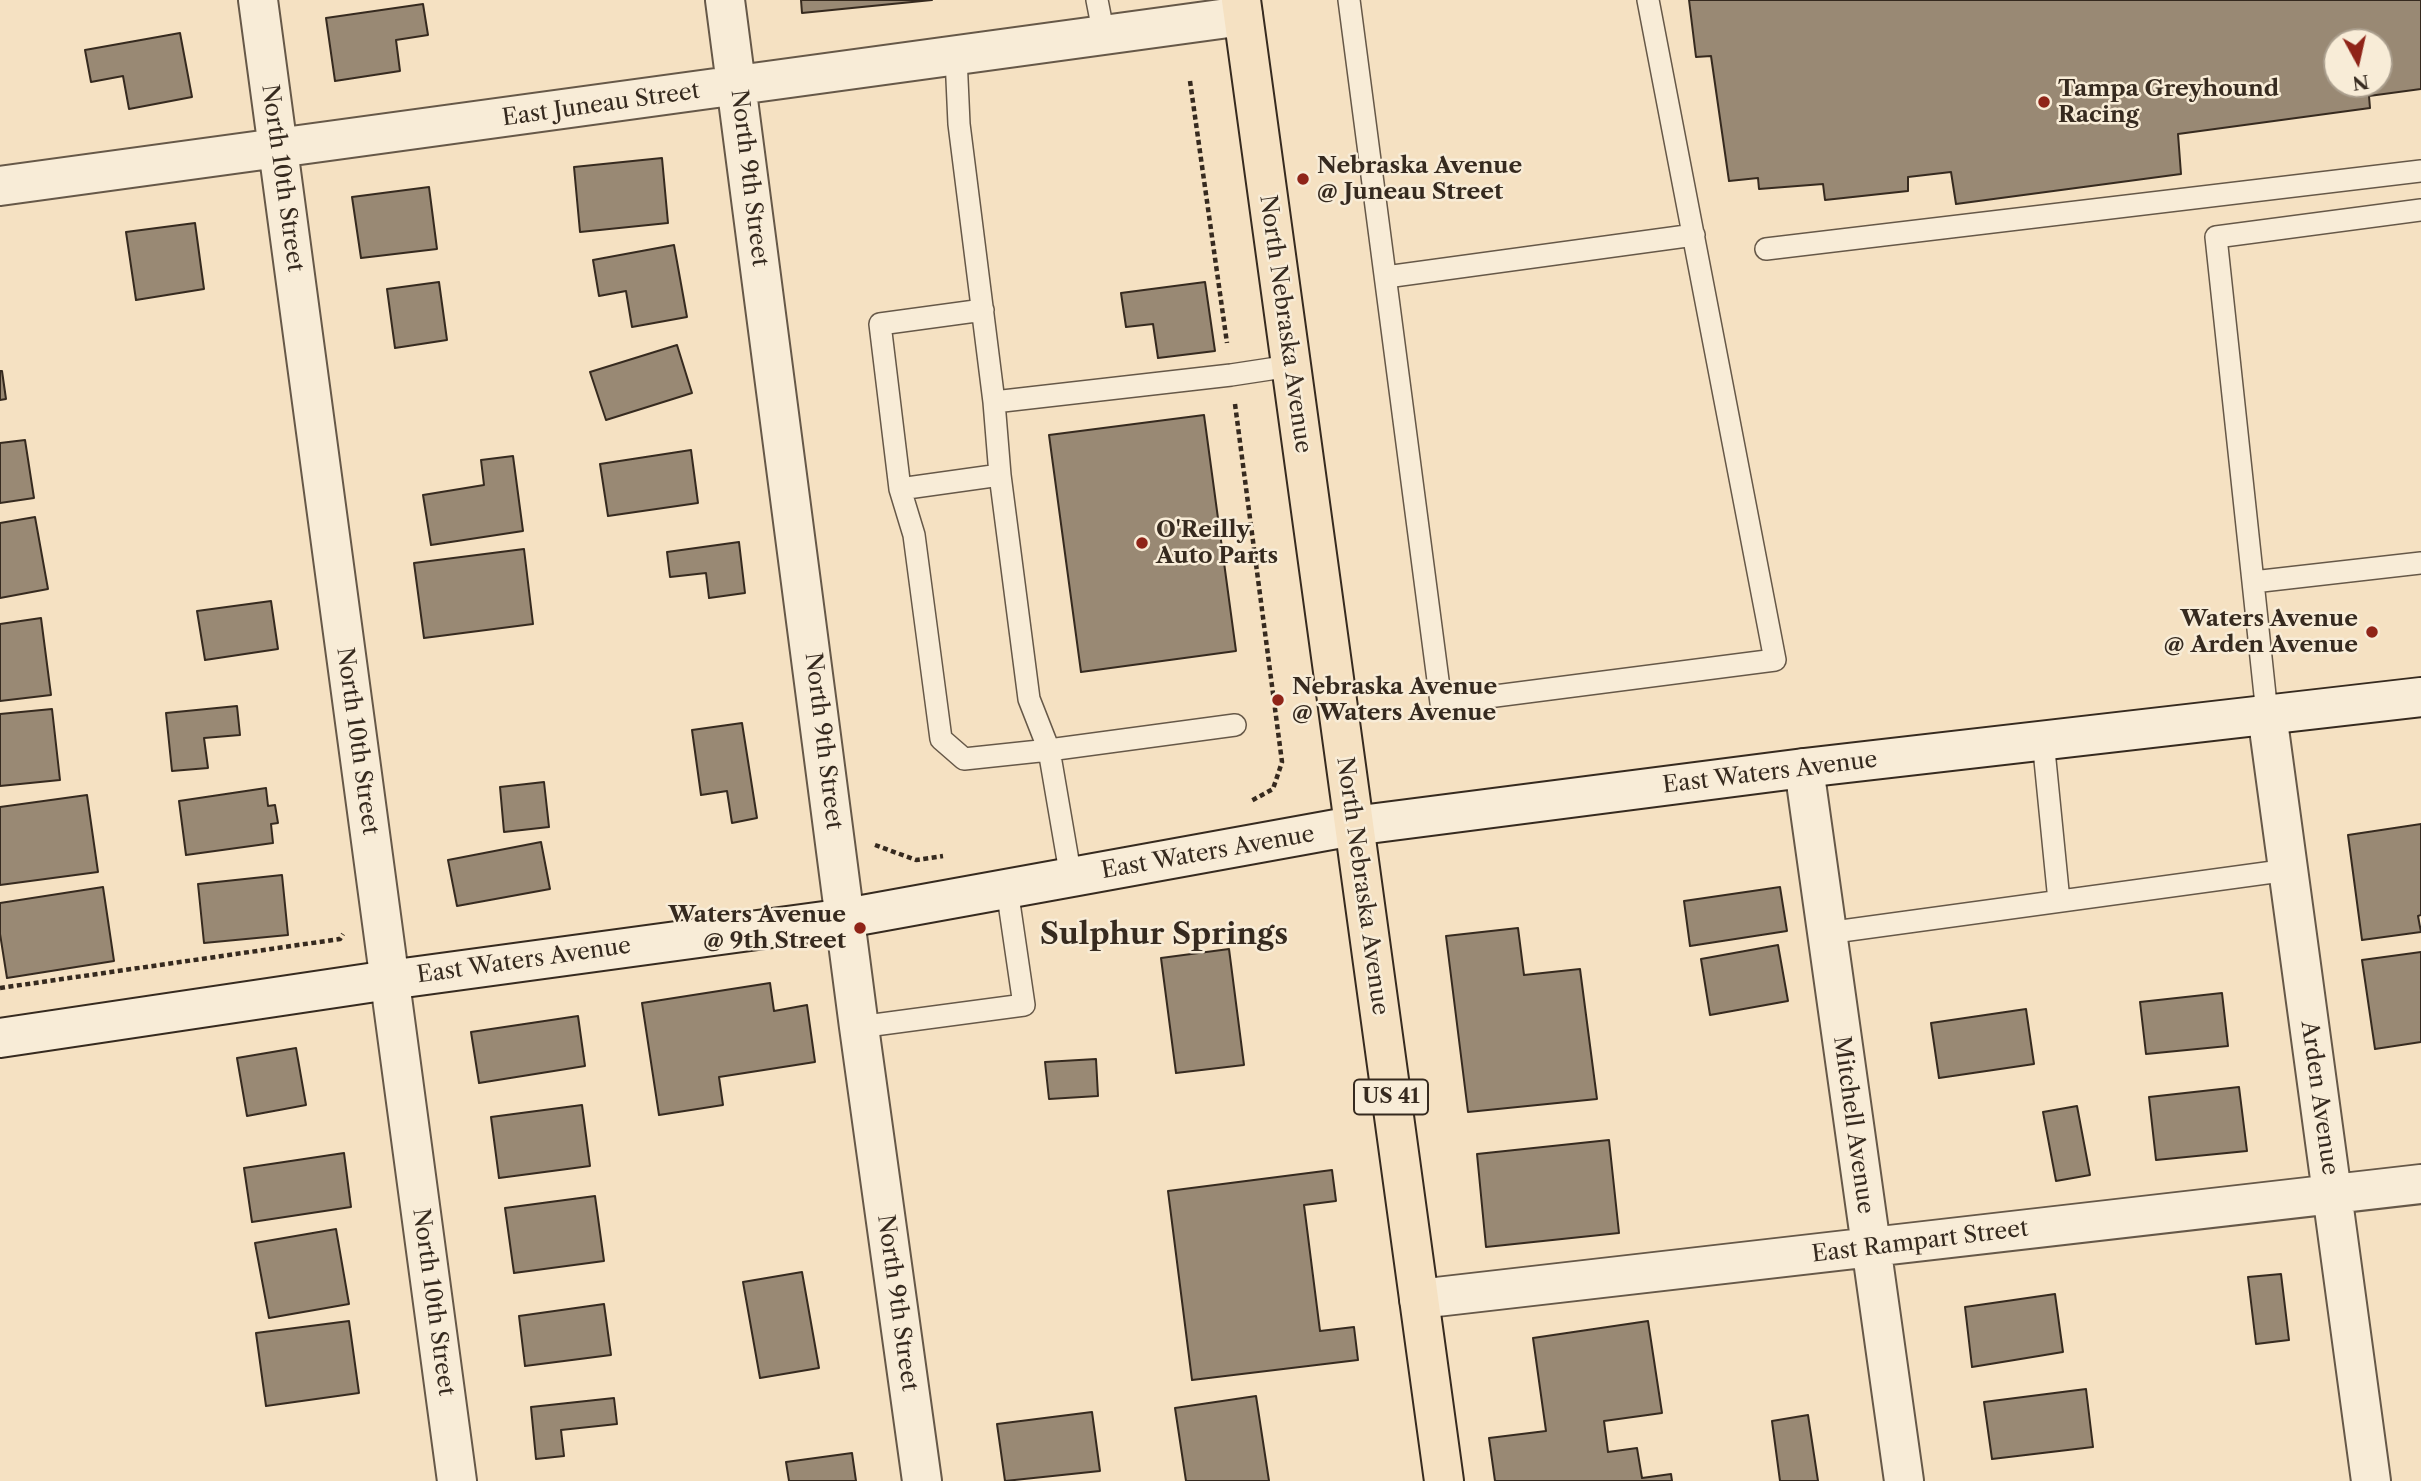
<!DOCTYPE html>
<style>
body{margin:0}
#map{position:relative;width:2421px;height:1481px;overflow:hidden;background:#f5e1c2;font-family:"Libre Caslon Text",serif}
canvas{display:block}
.north{position:absolute;left:2323px;top:28px;width:70px;height:70px;box-sizing:border-box;background:#f8ecd7;border:2px solid #aa9e8d;border-radius:50%;rotate:172deg;font-size:19px;font-weight:700;line-height:28px;text-align:center;color:#362a1f}
.north::after{content:'';display:block;margin:auto;width:24px;height:32px;background:#8f2418;clip-path:polygon(50% 0,100% 100%,50% 72%,0 100%)}
</style>
<div id="map">
<canvas width="2421" height="1481"></canvas>
<div class="north">N</div>
</div>
<script>
const c = document.querySelector('canvas').getContext('2d');
c.lineJoin = 'round';
function paint(path, color) {
  c.fillStyle = color;
  c.fill(path, 'evenodd');
}
function strokePath(path, color, width, dash) {
  c.strokeStyle = color;
  c.lineWidth = width;
  c.lineCap = dash ? 'butt' : 'round';
  c.setLineDash(dash || []);
  c.stroke(path);
}
function write(font, color, halo, rows, align = 'center') {
  c.font = font + ' "Libre Caslon Text",serif';
  c.lineWidth = 5;
  c.setLineDash([]);
  c.textBaseline = 'middle';
  c.strokeStyle = halo;
  c.fillStyle = color;
  for (const [text, x, y, turn = 0] of rows) {
    c.save();
    c.translate(x, y);
    c.rotate((+turn || 0) * Math.PI / 180);
    c.textAlign = isNaN(turn) ? turn : align;
    if (halo) c.strokeText(text, 0, 0);
    c.fillText(text, 0, 0);
    c.restore();
  }
}
const building = new Path2D(`
 M801,0h131l-130,13z
 M1689,0h732v89l-52,7 1,12 -192,26 3,40 -225,30 -5,-32 -43,5v14l-83,9 -2,-16 -64,5 -1,-11 -29,3 -18,-125 -15,1zM2337,42h42v42h-42z
 M423,4l5,31 -32,5 4,31 -65,10 -9,-63z
 M180,33l12,64 -63,12 -6,-33 -32,6 -6,-32z
 M662,158l6,65 -88,9 -6,-65z
 M429,187l8,62 -76,9 -9,-61z
 M195,223l9,66 -68,11 -10,-68z
 M674,245l13,72 -55,10 -6,-36 -27,5 -6,-36z
 M439,282l8,58 -52,8 -8,-59z
 M1205,282l10,69 -57,7 -5,-34 -27,3 -5,-34z
 M677,345l15,48 -86,27 -16,-48z
 M0,371h2l4,28 -6,1z
 M1204,415l32,236 -155,21 -32,-237z
 M25,440l9,58 -34,5v-60z
 M691,450l7,53 -90,13 -8,-52z
 M513,456l10,75 -92,14 -8,-50 61,-10 -3,-25z
 M35,517l13,72 -48,9v-75z
 M739,542l6,51 -36,5 -3,-25 -36,4 -3,-25z
 M524,549l9,75 -109,14 -10,-75z
 M271,601l7,48 -73,11 -8,-49z
 M41,618l10,77 -51,6v-77z
 M237,706l3,29 -36,3 4,30 -36,3 -6,-58z
 M52,709l8,71 -60,6v-72z
 M742,723l15,95 -25,5 -5,-32 -26,4 -9,-65z
 M544,782l5,45 -45,5 -4,-45z
 M266,788l2,18 7,-1 3,18 -7,1 2,19 -87,12 -7,-54z
 M87,795l11,77 -98,13v-78z
 M2421,824v91l-3,1 3,16 -59,8 -14,-105z
 M541,842l9,47 -93,17 -9,-46z
 M282,875l6,60 -84,8 -6,-59z
 M103,887l11,74 -107,17 -7,-44v-31z
 M1780,887l7,44 -97,15 -6,-45z
 M1518,928l6,47 56,-6 17,130 -129,13 -22,-176z
 M1778,945l10,56 -78,14 -9,-56z
 M1229,949l15,116 -68,8 -15,-115z
 M2421,952v90l-46,7 -13,-89z
 M770,983l4,28 33,-6 8,57 -96,15 4,28 -64,10 -17,-112z
 M2222,993l6,53 -82,8 -6,-52z
 M2026,1009l8,55 -95,14 -8,-55z
 M578,1016l7,50 -106,17 -8,-51z
 M296,1048l10,57 -59,11 -10,-58z
 M1096,1059l2,37 -49,3 -4,-37z
 M2239,1087l8,64 -91,9 -7,-63z
 M582,1105l8,61 -91,12 -8,-61z
 M2077,1106l13,69 -34,6 -13,-69z
 M1609,1140l10,93 -133,14 -9,-93z
 M344,1153l7,54 -99,15 -8,-54z
 M1332,1170l4,31 -32,4 16,126 34,-4 4,33 -166,20 -24,-189z
 M595,1196l9,65 -90,12 -9,-65z
 M336,1229l13,75 -80,14 -14,-75z
 M802,1272l17,96 -59,10 -17,-96z
 M2281,1274l8,66 -33,4 -8,-67z
 M2055,1294l8,58 -91,15 -7,-60z
 M604,1304l7,51 -86,11 -6,-50z
 M349,1321l10,72 -93,13 -10,-73z
 M1648,1321l14,92 -58,8 4,31 29,-4 5,30 29,-4 1,7h-177l-6,-43 57,-7 -13,-93z
 M2086,1389l7,58 -101,12 -8,-57z
 M1256,1396l13,85h-83l-11,-73z
 M614,1398l3,26 -56,6 3,26 -28,3 -5,-52z
 M1092,1412l8,59 -95,10 -8,-57z
 M1808,1415l10,66h-38l-8,-60z
 M852,1453l4,28h-67l-3,-19z`);
paint(building, '#998974');
strokePath(building, '#362a1f', 2);
const lane = new Path2D(`
 M1097,0l7,36
 M1349,0l92,703 334,-43 -127,-660
 M956,57l3,67 35,278 6,73 29,224 20,51 22,128
 M1766,249l655,-78
 M1386,277l308,-42
 M983,310l-103,14 20,165 100,-14
 M994,402l237,-27 59,-9
 M900,489l14,46 27,204 23,20 85,-9 186,-25
 M2253,582l-37,-345 205,-27
 M2267,714l-14,-132 168,-19
 M2043,740l16,161
 M1827,933l461,-63
 M859,1027l165,-22 -17,-116`);
const street = new Path2D(`
 M258,0l199,1481
 M725,0l134,1027 63,454
 M0,186l1243,-170
 M2267,714l104,767
 M1804,768l100,713
 M1419,1299l1002,-115`);
const secondary = new Path2D(`
 M0,1038l389,-58 457,-62 507,-92 451,-58 617,-71`);
const primary = new Path2D(`
 M1241,0l203,1481`);
strokePath(lane, '#665848', 24);
strokePath(street, '#665848', 42);
strokePath(secondary, '#362a1f', 42);
strokePath(primary, '#362a1f', 42);
strokePath(new Path2D(`
 M1190,81l37,262
 M1235,404l47,358 -9,27 -22,12
 M875,845l41,15 27,-4
 M0,988l340,-49 3,-5`), '#362a1f', 4.5, [5, 3.5]);
strokePath(lane, '#f8ecd7', 21);
strokePath(street, '#f8ecd7', 38);
strokePath(secondary, '#f8ecd7', 38);
strokePath(primary, '#f5e1c2', 38);
for (const [x, y, r, color] of [
 [2044,102,7,"#8f2418"],
 [1303,179,7,"#8f2418"],
 [1142,543,7,"#8f2418"],
 [2372,632,7,"#8f2418"],
 [1278,700,7,"#8f2418"],
 [860,928,7,"#8f2418"]
]) {
  const dot = new Path2D();
  dot.arc(x, y, r, 0, 2 * Math.PI);
  c.fillStyle = color;
  c.fill(dot);
  strokePath(dot, '#f8ecd7', 2.5);
}
for (const [x, y, w] of [
 [1391,1097,74]
]) {
  const box = new Path2D();
  box.roundRect(x - w / 2, y - 17.5, w, 35, 5);
  c.fillStyle = '#f8ecd7';
  c.fill(box);
  strokePath(box, '#362a1f', 2);
}
write('bold 21px', '#362a1f', null, [
 ["US 41",1391,1097]
]);
write('bold 23px', '#362a1f', '#f8ecd7', [
 ["Tampa Greyhound",2058,89],
 ["Racing",2058,115],
 ["Nebraska Avenue",1317,166],
 ["@ Juneau Street",1317,192],
 ["O'Reilly",1156,530],
 ["Auto Parts",1156,556],
 ["Waters Avenue",2358,619,"right"],
 ["@ Arden Avenue",2358,645,"right"],
 ["Nebraska Avenue",1292,687],
 ["@ Waters Avenue",1292,713],
 ["Waters Avenue",846,915,"right"],
 ["@ 9th Street",846,941,"right"]
], 'left');
write('23px', '#362a1f', '#f8ecd7', [
 ["East Juneau Street",601,105,-8],
 ["North 10th Street",282,178,82],
 ["North 9th Street",749,178,83],
 ["North Nebraska Avenue",1285,324,82],
 ["North 10th Street",357,741,82],
 ["North 9th Street",823,741,83],
 ["East Waters Avenue",1770,773,-7],
 ["East Waters Avenue",1208,853,-10],
 ["North Nebraska Avenue",1362,886,82],
 ["East Waters Avenue",524,961,-8],
 ["Arden Avenue",2319,1098,82],
 ["Mitchell Avenue",1853,1125,82],
 ["East Rampart Street",1920,1242,-7],
 ["North 10th Street",433,1302,82],
 ["North 9th Street",897,1303,82]
]);
write('bold 30px', '#362a1f', '#f8ecd7', [
 ["Sulphur Springs",1164,935]
]);
</script>
